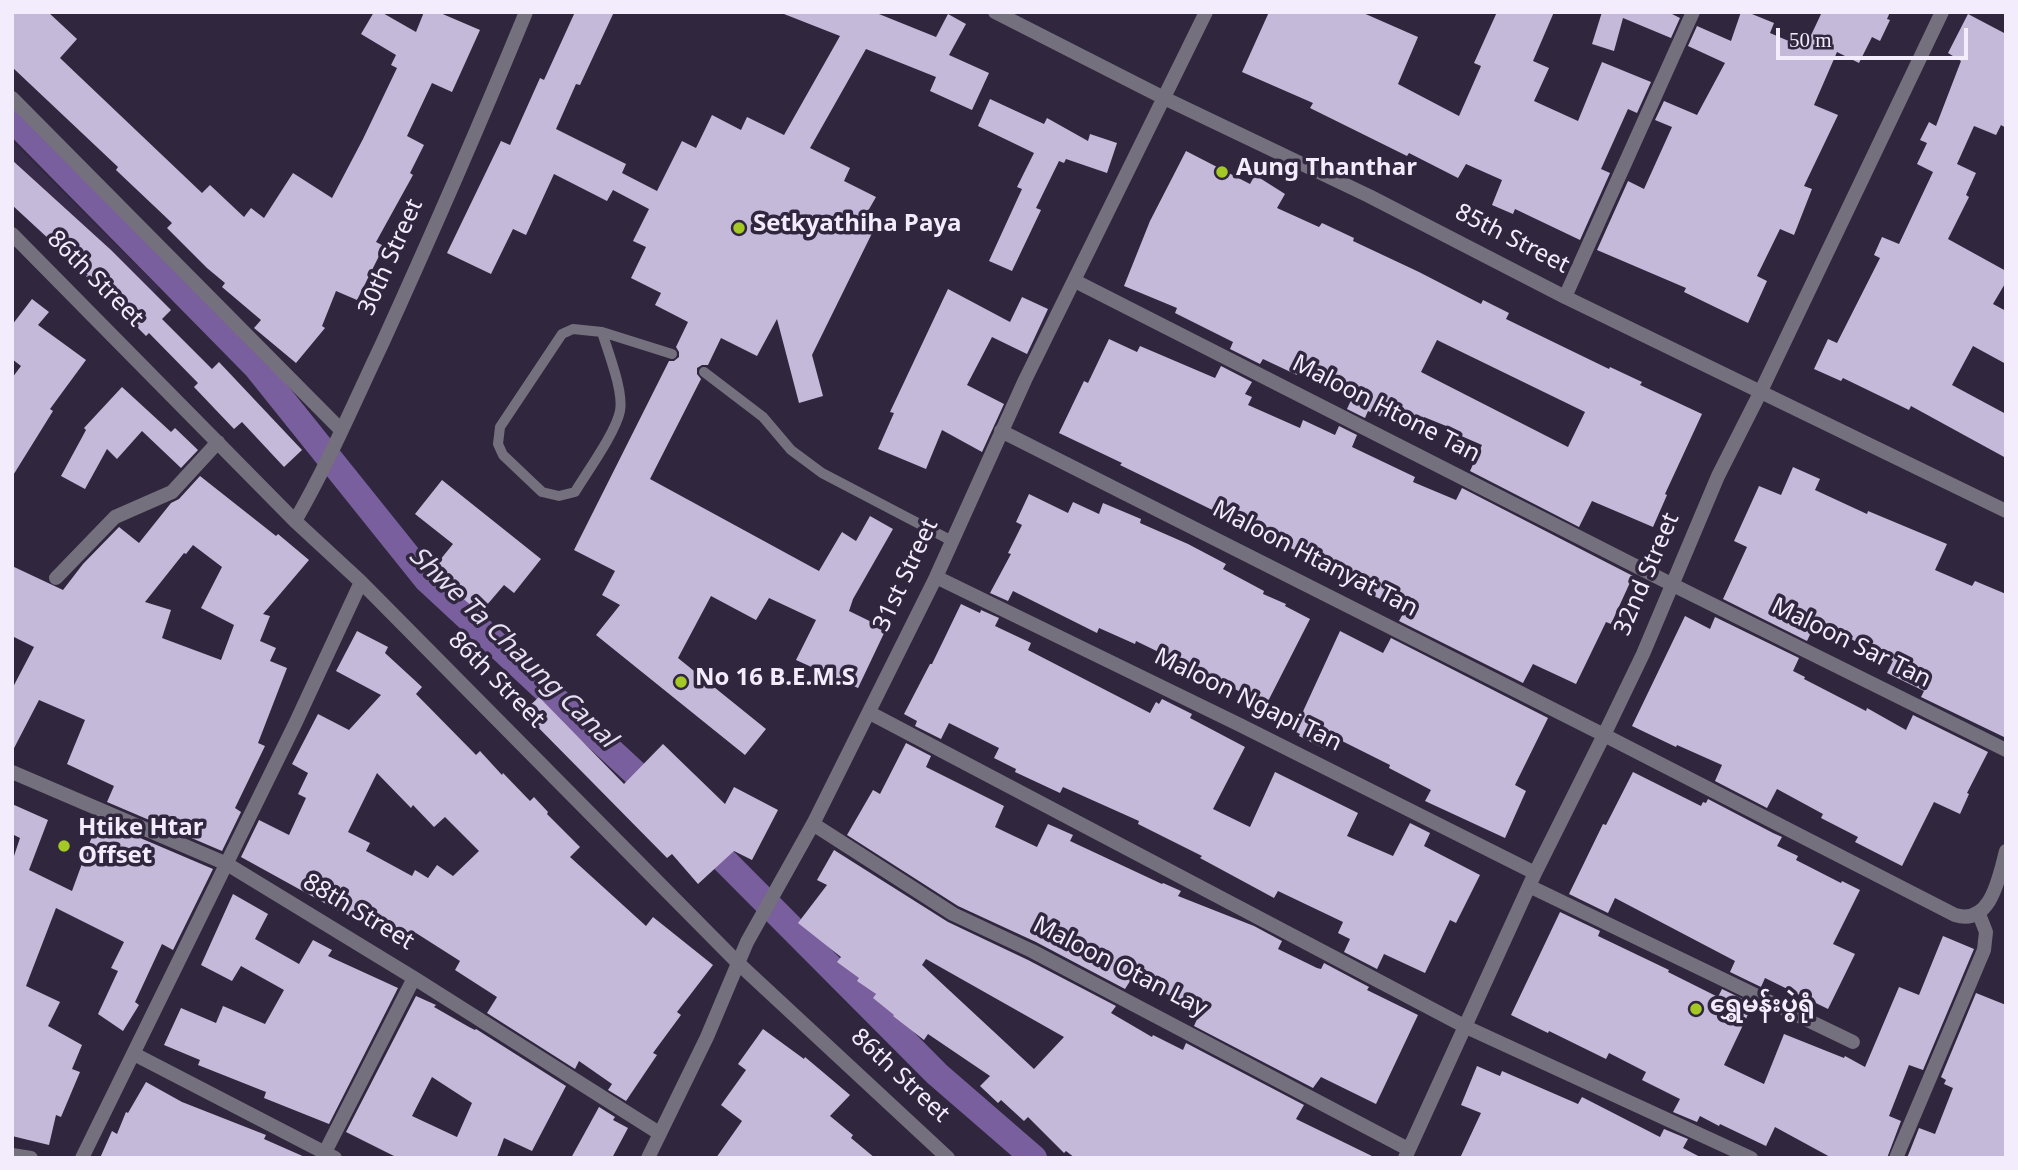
<!DOCTYPE html>
<meta charset="utf-8">
<style>
body{margin:0}
#map{position:relative;width:2018px;height:1170px;overflow:hidden;background:#30273f;font-family:Georgia,serif}
canvas{display:block}
.frame{position:absolute;inset:0;border:14px solid #f2ecfd;pointer-events:none}
.scale{position:absolute;left:1776px;top:28px;width:192px;height:32px;box-sizing:border-box;border:4px solid #f2ecfd;border-top:0;padding-left:9px;font-size:21px;line-height:24px;white-space:nowrap;color:#f2ecfd;-webkit-text-stroke:5px #30273f;paint-order:stroke}
</style>
<div id="map">
<canvas width="2018" height="1170"></canvas>
<div class="frame"></div>
<div class="scale">50 m</div>
</div>
<script>
const c = document.querySelector('canvas').getContext('2d');
c.lineJoin = 'round';
function paint(path, color) {
  c.fillStyle = color;
  c.fill(path, 'evenodd');
}
function strokePath(path, color, width, dash) {
  c.strokeStyle = color;
  c.lineWidth = width;
  c.lineCap = dash ? 'butt' : 'round';
  c.setLineDash(dash || []);
  c.stroke(path);
}
function write(font, color, halo, rows, align = 'center') {
  c.font = font + ' Georgia,"Noto Sans Myanmar",serif';
  c.lineWidth = 7;
  c.setLineDash([]);
  c.textBaseline = 'middle';
  c.strokeStyle = halo;
  c.fillStyle = color;
  for (const [text, x, y, turn = 0] of rows) {
    c.save();
    c.translate(x, y);
    c.rotate((+turn || 0) * Math.PI / 180);
    c.textAlign = isNaN(turn) ? turn : align;
    if (halo) c.strokeText(text, 0, 0);
    c.fillText(text, 0, 0);
    c.restore();
  }
}
paint(new Path2D(`
 M12,141l147,147 -31,33 -116,-117z`), '#382b4a');
strokePath(new Path2D(`
 M12,119l245,249 170,212 234,217
 M700,836l237,238 97,84`), '#795f9d', 26);
paint(new Path2D(`
 M12,12h36l29,27 -17,19 142,135 8,-8 34,32 7,-9 13,10 29,-45 39,25 31,-59 34,-71 -6,-3 5,-10 -35,-21 13,-22h7l35,20 8,-20h14l42,18 -28,62 -20,-9 -25,53 17,9 -14,28 3,2 -37,67 8,4 -27,54 -21,-9 -14,35 3,2 -29,35 -42,-35 7,-8 -39,-33 3,-4 -18,-15 -40,-40 5,-5 -56,-53 2,-3 -106,-100z
 M575,12h39l-34,73 -4,-1 -20,45 70,35 -4,9 35,18 25,-50 14,7 16,-33 29,15 6,-13 37,18 56,-99 -56,-22v-2h90l62,25 12,-23 18,10 -17,31 40,18 -17,37 -42,-19 6,-14 -70,-28 -56,99 40,20 -6,13 32,16 -8,14 12,6 -68,138 11,41 -24,7 -22,-84 -20,37 -36,-18 -13,27h-6l-5,3v6l4,5 -51,100 169,92 23,-39 14,9 14,-25 23,13 -40,70 -4,12 37,18 -28,59 -62,-28 20,-40 -47,-22 -13,22 -45,-24 -33,62 88,71 -21,26 -149,-120 24,-30 -18,-10 13,-24 -41,-21 95,-189h5l5,-4v-5l-3,-5 12,-25 -33,-17 6,-12 -30,-15 15,-31 -13,-6 16,-32 -36,-19 -6,11 -53,-27 -28,61 -13,-6 -22,45 -44,-21 54,-112 9,4 30,-67 4,2z
 M1269,12h92l57,25 -20,47 61,32 22,-50 -7,-3 23,-51h57l-21,49 16,7 -15,33 44,20 24,-59 49,20 -14,31 -9,-4 -27,60 9,4 -30,67 -65,-31 -2,5 -21,-9 10,-25 -36,-16 -8,14 -49,-25 -2,3 -97,-48 3,-5 -71,-31z
 M1602,12h66l12,6 -9,20 -48,-20 -9,33 -22,-7z
 M1741,12h6l27,11 -4,10 35,15 17,-36h68l-3,7 3,1 -10,21 -8,-4 -13,26 -22,-11 -23,53 24,10 -34,71 8,3 -18,46 -14,-6 -23,47 10,5 -19,42 -64,-31 2,-4 -89,-38 31,-69 16,8 28,-62 -17,-7 9,-19 33,14 28,-52 -37,-17 9,-20 34,15z
 M1968,14l38,20v94l-5,-3 -5,10 -22,-9 -17,38 19,9 -10,22 3,2 -21,42 58,32v11l-13,22 13,7v53l-33,-18 -21,39 54,29v44l-95,-52 -2,4 -66,-32 -2,3 -27,-12 14,-30 9,4 43,-85 -6,-3 8,-18 17,7 34,-72 -16,-8 10,-21 -7,-3 9,-18 7,4 25,-65 -13,-8z
 M990,99l54,25 3,-6 41,23 2,-7 27,9 -10,30 -41,-14 -2,4 -5,-2 -23,47 5,2 -29,61 -23,-10 33,-72 -5,-2 17,-34 -56,-27z
 M1186,151l64,33 5,-9 30,19 -8,14 42,19 3,-4 32,15 -1,3 66,31 62,32 2,-4 26,13 -3,6 103,50 1,-2 32,15 -2,3 62,29 -37,80 2,1 -14,32 -61,-26 -13,26 -109,-56 12,-26 -23,-10 2,-3 -37,-15 -6,16 -50,-22 -3,7 -18,-9 6,-13 -54,-25 -2,4 -34,-16 -3,5 -30,-15 3,-7 -58,-29 2,-5 -53,-22 26,-65zM1437,340l148,72 -17,35 -147,-75z
 M12,160l99,90 60,60 -9,9 50,50 7,-7 83,88 -18,17 -42,-45 -8,7 -40,-42 4,-4 -49,-50 -3,3 -60,-60 2,-1 -76,-70z
 M948,289l62,33 12,-25 26,12 -21,45 -35,-17 -25,48 37,19 -22,48 -40,-22 -16,39 -48,-20 16,-36 -4,-1z
 M32,299l17,13 -11,13 48,35 -36,49 3,2 -41,66v-99l9,-12 -9,-7v-34z
 M1109,339l28,13 3,-6 75,32 6,-12 31,16 -7,12 7,3 -4,8 52,23 3,-8 32,15 4,-9 18,9 -5,12 63,30 -2,5 43,18 6,-12 171,88 -22,48 -5,-2 -30,62 -43,-20 -10,19 -124,-62 6,-11 -58,-26 3,-7 -230,-112 2,-2 -63,-30 25,-52 4,2z
 M122,387l49,45 4,-4 23,22 -17,18 -39,-37 -25,28 -10,-10 -22,40 -24,-13 25,-46 -2,-2z
 M1793,467l27,12 -5,11 52,24 1,-3 79,33 -12,26 37,16 3,-5 31,13v144l-85,-41 3,-6 -37,-18 6,-12 -42,-22 2,-3 -36,-16 -10,21 -84,-42 24,-52 -13,-6 25,-55 22,9z
 M200,476l76,60 2,-2 31,26 -46,54 7,2 -10,25 16,7 -6,13 17,7 -29,75 7,3 -30,62 6,4 -19,39 -115,-49 7,-16 -47,-22 18,-44 -46,-20 -27,52v-63l22,-42 -22,-11v-70l51,24 20,-26 36,-37 20,16 32,-40 8,-4zM193,545l29,22 -21,41 33,17 -13,35 -59,-22 9,-28 -26,-8 39,-49 2,1z
 M442,480l99,79 -27,34 -10,-8 -24,28 -49,-42 22,-27 -38,-30z
 M1029,494l39,19 5,-11 26,12 4,-11 38,16 -1,4 48,21 38,20 -3,5 41,22 -1,3 23,10 -1,2 25,13 -47,92 -17,-9 3,-6 -113,-55 -1,3 -36,-16 -2,5 -84,-42 -5,10 -18,-8 21,-39 -3,-1 14,-28 -6,-3z
 M961,604l19,9 1,-3 18,8 -4,8 36,17 -3,7 122,63 6,-11 3,2 3,-5 30,15 -2,4 55,29 -32,62 37,18 25,-55 83,41 -11,23 46,20 17,-33 20,10 -6,13 56,29 -24,48 -6,-3 -25,53 -41,-19 -7,15 -33,-17 6,-13 -12,-6 5,-11 -65,-31 -4,7 -74,-40 2,-2 -64,-32 1,-3 -76,-34 -3,6 -45,-21 1,-3 -22,-11 5,-10 -50,-25 -8,16 -26,-13 2,-5 -13,-7 26,-50h2z
 M1685,616l25,13 5,-12 84,41 -6,13 12,6 -1,2 62,32 1,-3 39,22 7,-15 75,37 -21,41 2,1 -9,20 -26,-12 -32,64 -47,-24 3,-5 -37,-19 2,-4 -46,-25 -10,19 -52,-27 7,-16 -45,-20 -1,2 -44,-21z
 M357,631l31,16 -3,6 37,34 -6,7 60,61 4,-4 22,24 1,-2 27,28 4,-4 14,15 -1,2 33,33 -10,10 76,69 7,-9 60,48 -36,47 4,3 -28,38 4,2 -31,46 -18,-11 4,-6 -33,-23 -4,8 -88,-56 10,-16 -42,-27 5,-9 -44,-28 -9,14 -56,-32 -1,1 -13,-6 -96,-53 18,-37 30,15 17,-37 -8,-4 10,-21 -16,-9 26,-50 31,16 32,-35 -45,-24zM377,773l34,35 2,-3 21,22 11,-10 34,34 -26,25 -16,-11 -9,13 -13,-8 -3,6 -46,-25 4,-8 -22,-11z
 M1340,631l43,22 8,-15 157,80 -33,67 11,6 -21,47 -80,-37 6,-11 -42,-22 1,-3 -58,-29 -7,13 -26,-13 1,-2 -6,-3z
 M539,697l85,87 39,-40 62,60 9,-17 44,23 -26,50 -18,-9 -36,33 -26,-30 -5,4 -144,-146z
 M906,743l25,13 -5,11 78,39 -9,21 42,20 11,-23 25,11 -3,6 92,43 1,-1 18,8 -3,5 76,30 28,15 -4,8 39,19 4,1 3,-6 45,24 -2,3 51,25 -42,89 -55,-27 -8,11 -119,-62 7,-16 -69,-32 -7,11 -89,-47 -78,-36 -111,-71 26,-45 7,4z
 M1633,772l68,34 2,-4 3,1 2,-4 65,34 9,4 -5,9 21,10 -2,4 45,23 1,-2 18,9 -27,54 22,10 -27,55 -63,-31 -4,9 -31,-15 5,-11 -120,-63 -7,15 -39,-19 34,-70 3,1z
 M12,804l36,16 -19,50 43,21 26,-71 115,49 -40,81 -11,-6 -27,58 4,3 -16,26 -25,-17 20,-43 -7,-3 13,-26 -68,-34 -30,78 34,16 -12,24 34,19 -10,24 8,3 -19,45 -5,-2 -7,30 -37,-9v-274l8,-24 -8,-4z
 M834,850l114,72 80,38 88,46 -5,7 41,24 1,-2 30,15 3,-7 118,62 -8,14 80,39h-301l-9,-7 -2,2 -36,-36 -4,4 -23,-21 -3,3 -18,-17 10,-10 -62,-42 -4,6 -31,-24 1,-1 -21,-17 3,-4 -19,-13 2,-3 -22,-16 4,-5 -43,-34 29,-38 -10,-5zM926,959l138,78 -30,32 -112,-104z
 M233,894l35,20 -13,25 44,25 14,-24 19,10 -4,6 70,32 -69,136 -65,-26 2,-6 -68,-27 2,-5 -36,-15 17,-37 35,15 7,-17 42,18 19,-34 -43,-24 -9,15 -31,-16z
 M1560,912l40,19 -2,5 71,34 -1,2 50,25 4,-8 31,15 -29,61 40,19 20,-50 60,24 1,-2 20,11 34,-80 20,8 24,-59 31,13 -51,121 -14,-5 -20,51 12,5 -14,37h-55l-57,-31 -9,19 -46,-22 -1,2 -19,-10 -3,6 -24,-10 7,-13 -38,-19 4,-8 -37,-19 -3,6 -57,-28 -1,2 -37,-18z
 M1976,993l30,12v153h-99l12,-30 16,6 18,-46 -9,-4 2,-4 -5,-3z
 M416,996l20,9 -2,2 35,20 6,3 1,-1 90,57 -34,65 -28,-13 -7,19 1,1h-100l-52,-26zM432,1077l40,26 -15,34 -45,-21z
 M763,1029l41,30 1,-2 45,38 -20,21 23,19 -2,3 24,20h-159l26,-37 -21,-16 25,-35 -8,-6z
 M1477,1066l23,10 2,-5 76,33 4,-7 78,40 4,-8 24,10 -5,9 19,10h-242l21,-45 -20,-8z
 M146,1082l36,20 84,33 -2,4 43,19h-207l12,-27 5,3 9,-22 2,1z
 M599,1107l16,10 -2,3 15,8 -16,30h-41z`), '#c5b9d9');
strokePath(new Path2D(`
 M602,332c6,20 22,60 18,79 -4,21 -33,61 -45,81l-16,4 -17,-4 -39,-37 -5,-11 2,-17 62,-93 11,-5 29,3 70,22
 M704,372l59,45 28,33 31,23 130,68`), '#75707d', 10);
strokePath(new Path2D(`
 M995,12l169,86 205,98 196,101 441,214
 M12,98l329,332
 M12,234l283,287 66,61 377,381 210,195
 M1075,281l598,304 333,165
 M1565,297l128,-285
 M1001,431l603,304 351,180c36,11 44,-38 51,-64
 M295,521c33,-57 59,-118 87,-177 50,-110 98,-220 144,-332
 M936,577l304,148 295,148
 M56,578l59,-61 57,-25 46,-50
 M870,713l596,314 285,131
 M12,772l215,92 187,114 245,155
 M813,824l140,90 79,37 376,198
 M1529,886l324,156
 M134,1054l201,104
 M12,1155l19,3
 M82,1158l214,-436 65,-140
 M322,1158l92,-180
 M648,1158l59,-121 40,-95 66,-118 123,-247 89,-197 181,-368
 M1405,1158l130,-285 69,-138 39,-81 75,-178 42,-83 182,-381
 M1896,1158l88,-208 2,-18 -7,-18`), '#75707d', 14);
for (const [x, y, r, color] of [
 [1222,172,7,"#a4c824"],
 [739,228,7,"#a4c824"],
 [681,682,7,"#a4c824"],
 [64,846,7,"#a4c824"],
 [1696,1009,7,"#a4c824"]
]) {
  const dot = new Path2D();
  dot.arc(x, y, r, 0, 2 * Math.PI);
  c.fillStyle = color;
  c.fill(dot);
  strokePath(dot, '#30273f', 2.5);
}
write('bold 24px', '#f2ecfd', '#30273f', [
 ["Aung Thanthar",1236,172],
 ["Setkyathiha Paya",753,228],
 ["No 16 B.E.M.S",695,682],
 ["Htike Htar",78,832],
 ["Offset",78,860],
 ["ရွှေမန်းပွဲရုံ",1710,1009]
], 'left');
write('24px', '#f2ecfd', '#30273f', [
 ["85th Street",1510,243,27],
 ["30th Street",395,259,-66],
 ["86th Street",92,282,45],
 ["Maloon Htone Tan",1384,413,27],
 ["Maloon Htanyat Tan",1313,563,27],
 ["32nd Street",1651,576,-67],
 ["31st Street",910,577,-65],
 ["Maloon Sar Tan",1849,647,26],
 ["86th Street",493,683,45],
 ["Maloon Ngapi Tan",1246,704,26],
 ["88th Street",356,916,31],
 ["Maloon Otan Lay",1118,971,27],
 ["86th Street",897,1079,43]
]);
write('italic 26px', '#e6dff2', '#30273f', [
 ["Shwe Ta Chaung Canal",509,651,44]
]);
</script>
